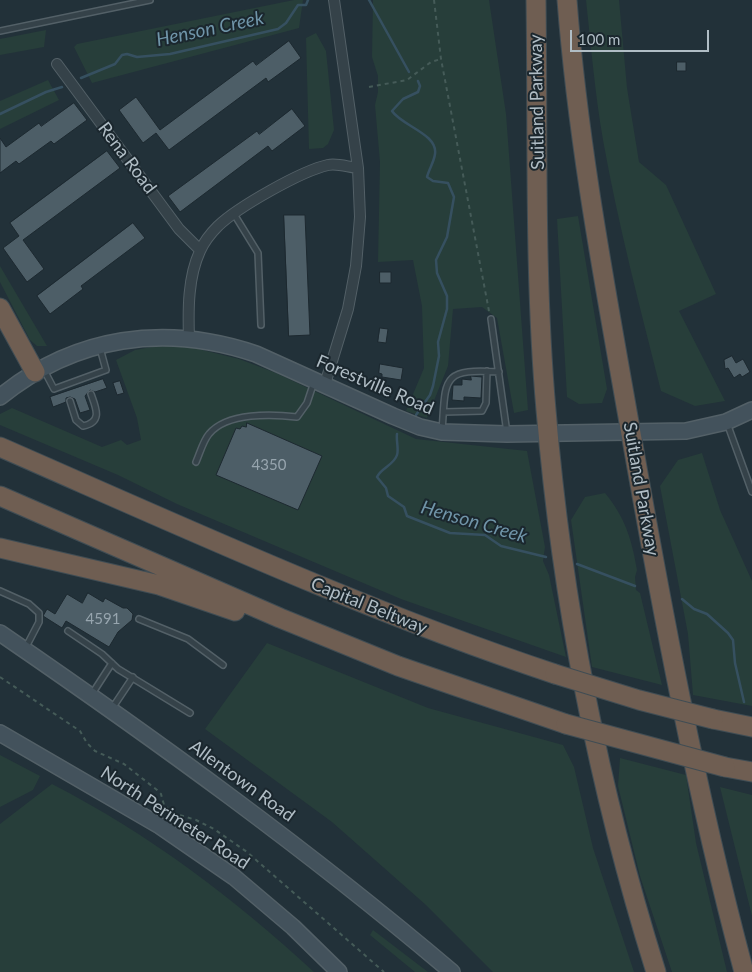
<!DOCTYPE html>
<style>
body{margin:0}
#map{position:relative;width:752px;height:972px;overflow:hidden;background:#223139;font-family:Lato,sans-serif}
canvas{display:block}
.scale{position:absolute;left:570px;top:30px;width:139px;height:22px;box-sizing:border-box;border:2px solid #b0bdc5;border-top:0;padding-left:6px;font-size:15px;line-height:18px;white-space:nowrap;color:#b0bdc5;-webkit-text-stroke:4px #1b272e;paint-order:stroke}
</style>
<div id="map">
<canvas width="752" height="972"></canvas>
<div class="scale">100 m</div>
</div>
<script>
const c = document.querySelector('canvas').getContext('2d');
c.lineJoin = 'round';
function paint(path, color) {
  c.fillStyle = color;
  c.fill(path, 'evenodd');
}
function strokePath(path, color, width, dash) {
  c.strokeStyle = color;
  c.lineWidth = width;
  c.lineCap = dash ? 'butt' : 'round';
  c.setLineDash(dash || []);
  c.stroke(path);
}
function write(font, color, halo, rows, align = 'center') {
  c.font = font + ' Lato,sans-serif';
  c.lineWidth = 4;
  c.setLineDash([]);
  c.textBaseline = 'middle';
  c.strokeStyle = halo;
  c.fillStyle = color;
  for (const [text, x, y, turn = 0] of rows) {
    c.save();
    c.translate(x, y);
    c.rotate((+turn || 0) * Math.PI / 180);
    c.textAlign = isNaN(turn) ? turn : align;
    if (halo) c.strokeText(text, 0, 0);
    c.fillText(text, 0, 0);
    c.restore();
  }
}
paint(new Path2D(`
 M294,0h9l-4,28 -207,55 -18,-36 3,-3z
 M373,0h116l17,114 22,296 -14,3 -17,-95 -15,-11 -29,2 -5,57 -21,52 -21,-7 18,-43 -2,-62 -9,-46 -35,2 2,-100 -5,-57 3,-13v-16l-6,-19z
 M586,0h33l8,88 12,74 27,23 50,109 -37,17 46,90 -30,5 -34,-15c-21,-83 -43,-167 -58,-251 -8,-47 -12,-93 -17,-140z
 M46,30l-2,17 -44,8v-16z
 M316,33l10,18 8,79 -6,14 -5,4 -14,1 -3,-111z
 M48,80l11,20 -59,29v-28z
 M578,216l29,173 -5,14 -23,1 -12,-7 -10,-178z
 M0,266l47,80h-10l-7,-6 -30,-58z
 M157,346h29l53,13 37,14 140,66 111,12 18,96 -2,14 6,14 17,82 -165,-58 -224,-95 -59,-29 -118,-50v-11l12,-6 90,39 19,-7 6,5 14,-5 -4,-22 -21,-58 19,-10z
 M702,453l18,57 32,71v125l-59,-11 -5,-61 -28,-148 18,-26z
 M605,493c20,24 27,47 32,77l-2,7 1,13 4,3 22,92 -70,-18 -21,-147 14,-23z
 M267,643l161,65 135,37 11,22 19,81 41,124h-141l-67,-67 -94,-83 -127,-93z
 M0,755l40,21 -7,14 -33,17z
 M620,758l66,17 10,68 31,129h-55l-32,-96 -22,-90z
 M52,784c97,50 182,114 262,188h-314v-148z
 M720,787l32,8v121z
 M373,930l55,42h-13l-45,-37z`), '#273e3a');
strokePath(new Path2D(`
 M369,0l40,72
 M81,78l34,-14 7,-9 5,-1 10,3 33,-3 108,-25 8,-6 12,-18h8l2,-5
 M0,114l46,-22 16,-5
 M416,415l14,-20 3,-9 6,-30 -1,-14 9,-33v-13l-10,-23 -1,-13 11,-23 7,-40 -6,-14 -15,-2 -6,-4c2,-8 7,-15 8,-23 3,-20 -33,-28 -43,-43l11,-12 15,-7 2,-6 -2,-5
 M397,434c-1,6 2,16 0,21 -3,10 -16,13 -20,22l9,11 2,8 16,11 3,9 43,17 35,2 16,11 45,11
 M577,564l58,22
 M682,599l12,10 13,5 21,19 5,7 2,23 9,39`), '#365060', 2.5);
const building = new Path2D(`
 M289,41l12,17 -33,24 -2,-4 -97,72 -13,-17 -13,10 -24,-33 17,-13 24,33 93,-69 3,4z
 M677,62h9v9h-9z
 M74,103l13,17 -33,24 -3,-3 -32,23 -3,-3 -16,12v-35l6,9 33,-24 2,3z
 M292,109l13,17 -33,25 -4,-5 -88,66 -12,-16 89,-65 2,3z
 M107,151l13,17 -97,72 21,29 -17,13 -24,-34 16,-12 -9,-13z
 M284,215h21l5,120 -21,1z
 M133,223l12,15 -64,48 2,3 -33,25 -13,-18z
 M380,272h11v11h-11z
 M380,328l8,1 -2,14 -8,-1z
 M732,356l4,7 7,-4 7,13 -8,5 -2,-3 -6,4 -6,-10 -3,1 -1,-9z
 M380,364l23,4 -2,12 -19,-3v-3l-3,-1z
 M471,376l11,1 -1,21 -17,-1v4l-12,-1 1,-15h9v-6l9,1z
 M103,379l4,9 -12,4 -5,-2 -5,6 5,14 -10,3 -5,-14 -5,-2 -4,1v4l-13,5 -3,-10z
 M120,381l4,12 -7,2 -4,-12z
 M247,423l75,33 -24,54 -82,-35 20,-47 4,1 2,-3 4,1z
 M88,593l15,9 2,-4 18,10h4l6,6 -1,6 -14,12 -9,15 -43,-26 -4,7 -19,-12 4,-7 8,5 12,-20 15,9z`);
paint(building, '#4d5e67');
strokePath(building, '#1d2930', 1);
const lane = new Path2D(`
 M0,31l150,-31
 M234,214l24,39 3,72
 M491,319l16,114
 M44,370l10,19 52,-19 -6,-22
 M70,401l6,19 7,6c20,-4 13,-18 8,-32
 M444,412l38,-1 4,-8 1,-32
 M727,423l25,69
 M442,431c4,-52 -2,-63 57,-59
 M196,462c4,-9 7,-21 13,-28 18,-22 64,-20 88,-17l10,-14 7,-21
 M0,591l29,13 10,9v9l-13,25
 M139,619l49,20 35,26
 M68,631l34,23 16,15 72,44
 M92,694l20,-31
 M111,710l22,-33`);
const street = new Path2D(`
 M57,64l122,165 21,21
 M189,338c-1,-29 -1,-61 11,-87 4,-9 11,-18 18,-25 20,-19 83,-55 110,-61 9,-2 20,2 30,3
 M325,384l23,-75 8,-43 4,-49 -2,-49 -24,-168`);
const secondary = new Path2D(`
 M0,397c75,-61 165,-74 256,-43l137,62 27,11 22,5 65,2 179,-3 40,-9 26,-12
 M0,633c156,107 308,217 452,339
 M0,733l160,93 74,51 59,50 46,45`);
const highway = new Path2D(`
 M536,0c2,136 -2,274 10,410 16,193 52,377 110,562
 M567,0c11,144 38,286 63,428 32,182 66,365 114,544
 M0,308l35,64
 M0,447c183,80 365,164 555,227
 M0,496l280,122 118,48 168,58
 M0,548l159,37 76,26
 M713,719l39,8
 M725,767l27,5`);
strokePath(lane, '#536067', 8);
strokePath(street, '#536067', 12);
strokePath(secondary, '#536067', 18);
strokePath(highway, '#404d54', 21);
strokePath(new Path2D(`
 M434,0l7,59 48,252
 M369,87l38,-7 24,-18 10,-3
 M0,677l80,54 7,12 8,8 29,13 33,26 4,4 3,11 9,8 23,7 18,9 33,23 137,120`), '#455b58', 2, [4, 4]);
strokePath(lane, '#354249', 5);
strokePath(street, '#354249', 10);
strokePath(secondary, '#43525c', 15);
strokePath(highway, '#6f5e52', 19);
const highwayBridge = new Path2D(`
 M555,674l84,26 74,19
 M566,724l159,43`);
strokePath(highwayBridge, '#404d54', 21, []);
strokePath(highwayBridge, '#6f5e52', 19);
write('15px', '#97a5ae', null, [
 ["4350",269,465],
 ["4591",103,619]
]);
write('18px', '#b0bdc5', '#1b272e', [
 ["Suitland Parkway",537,102,-91],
 ["Rena Road",127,158,53],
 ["Forestville Road",375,385,23],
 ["Suitland Parkway",641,489,80],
 ["Capital Beltway",369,606,22],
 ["Allentown Road",242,781,36],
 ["North Perimeter Road",175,818,33]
]);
write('italic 19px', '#7095a9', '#1b272e', [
 ["Henson Creek",210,29,-12],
 ["Henson Creek",474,522,16]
]);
</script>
